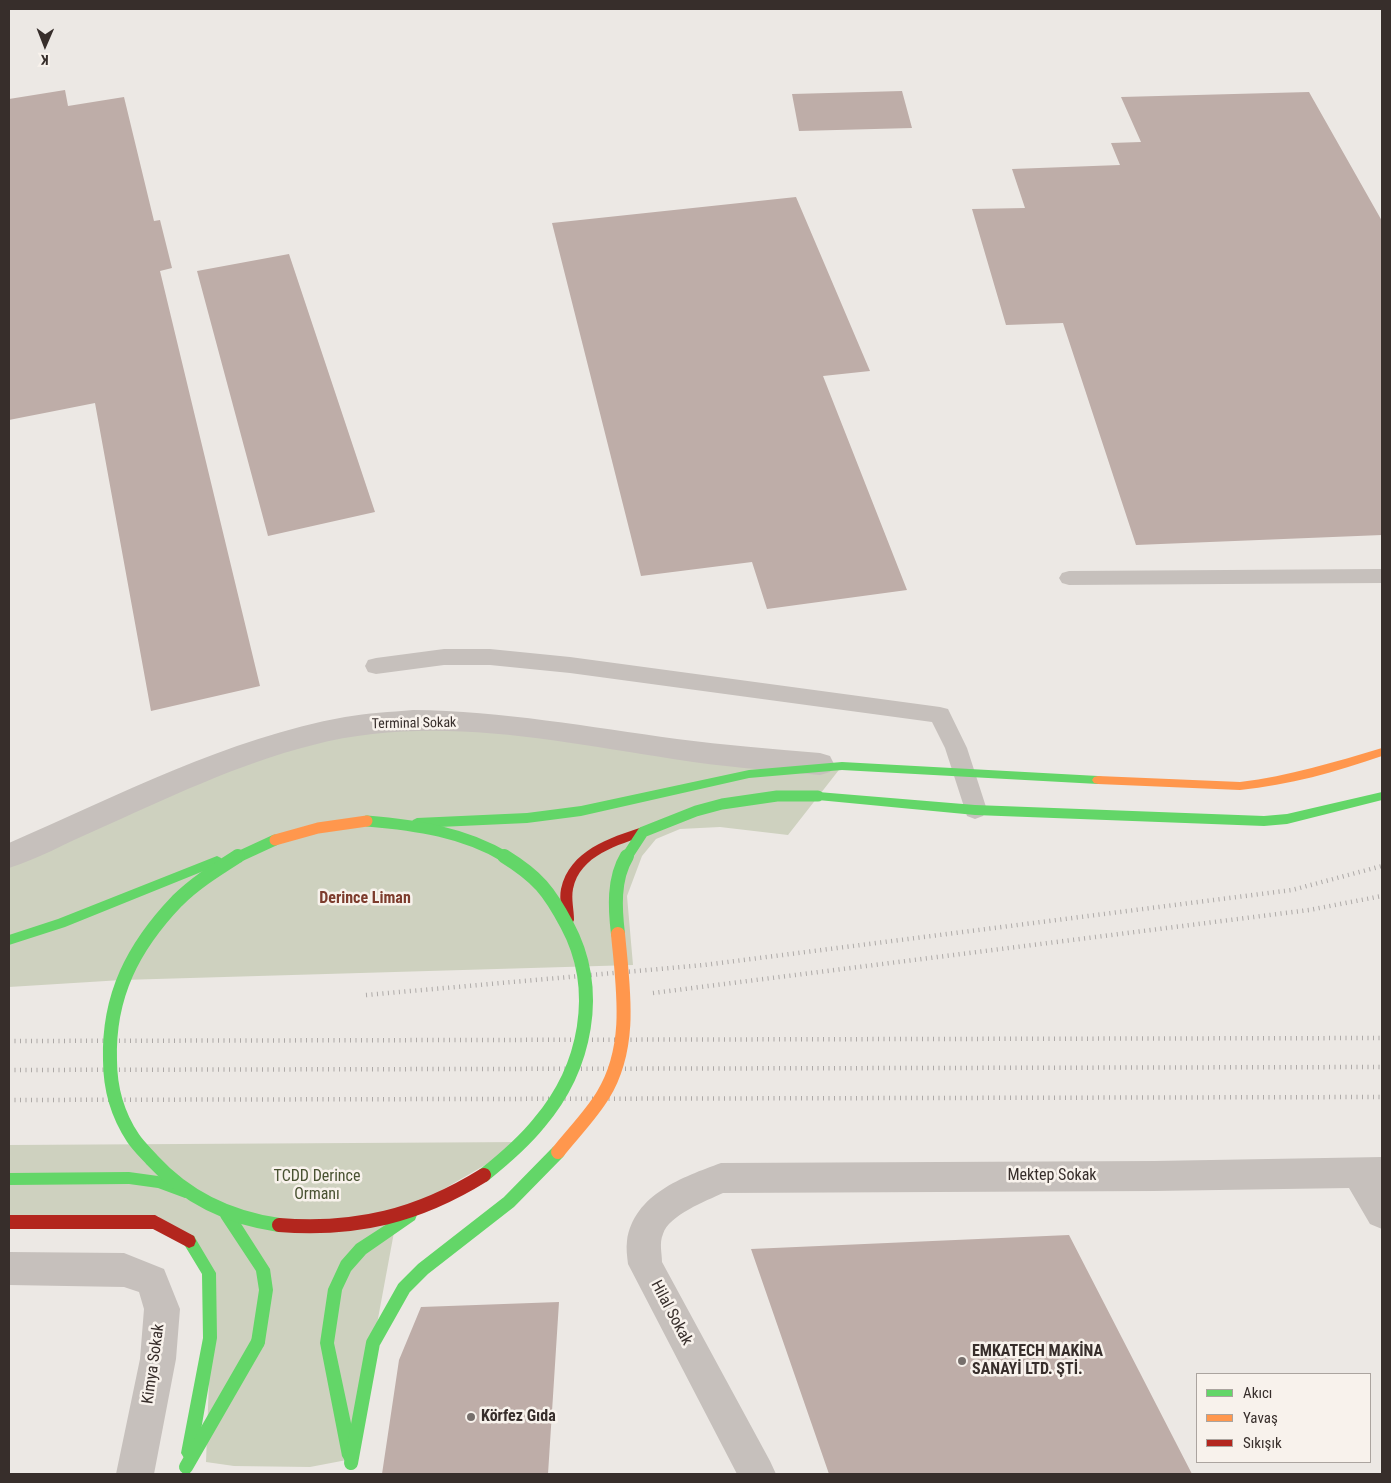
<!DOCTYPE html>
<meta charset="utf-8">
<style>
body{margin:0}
#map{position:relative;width:1391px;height:1483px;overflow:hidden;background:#ece8e4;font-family:"Roboto Condensed",sans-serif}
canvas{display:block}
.frame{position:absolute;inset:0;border:10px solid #372e2b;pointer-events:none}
.legend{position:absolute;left:1196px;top:1373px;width:175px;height:90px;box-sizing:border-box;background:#f8f2ec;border:1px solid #aba49f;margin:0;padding:6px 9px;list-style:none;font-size:15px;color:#372e2b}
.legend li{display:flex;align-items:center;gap:10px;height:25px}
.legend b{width:25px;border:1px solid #aba49f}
.north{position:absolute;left:20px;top:20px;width:50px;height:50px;-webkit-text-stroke:4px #f8f2ec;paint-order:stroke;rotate:181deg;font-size:14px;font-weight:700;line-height:20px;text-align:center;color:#372e2b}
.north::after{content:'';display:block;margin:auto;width:18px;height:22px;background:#372e2b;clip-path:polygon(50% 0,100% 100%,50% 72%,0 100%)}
</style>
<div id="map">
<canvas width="1391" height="1483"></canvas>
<div class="frame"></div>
<ul class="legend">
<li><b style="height:6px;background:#63d668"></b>Akıcı</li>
<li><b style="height:6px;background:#ff974d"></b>Yavaş</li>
<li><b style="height:6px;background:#b3261e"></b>Sıkışık</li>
</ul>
<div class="north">K</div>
</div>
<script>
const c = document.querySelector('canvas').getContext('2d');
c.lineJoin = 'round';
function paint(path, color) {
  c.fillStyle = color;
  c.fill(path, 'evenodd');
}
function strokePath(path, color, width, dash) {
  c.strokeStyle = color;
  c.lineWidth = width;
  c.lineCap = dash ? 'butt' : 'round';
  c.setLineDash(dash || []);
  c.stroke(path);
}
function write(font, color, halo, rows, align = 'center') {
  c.font = font + ' "Roboto Condensed",sans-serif';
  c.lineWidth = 5;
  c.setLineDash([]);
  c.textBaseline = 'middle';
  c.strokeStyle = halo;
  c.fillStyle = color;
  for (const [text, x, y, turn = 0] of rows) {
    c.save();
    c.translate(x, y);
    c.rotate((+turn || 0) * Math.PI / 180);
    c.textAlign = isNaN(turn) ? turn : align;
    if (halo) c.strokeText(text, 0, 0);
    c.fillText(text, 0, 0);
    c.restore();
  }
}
paint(new Path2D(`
 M412,721l430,45 -54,69 -68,-8 -40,2 -24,10 -14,17 -15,40 6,69 -511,15 -113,7v-131l185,-82 61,-22z
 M525,1142l-128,74 -45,243 -42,8 -76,-1 -28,-4 7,-192 -55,-54h-149v-71z`), '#ced1bf');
paint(new Path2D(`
 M65,90l3,16 56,-9 30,124 6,-1 12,48 -12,3 100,415 -109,25 -56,-308 -86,17v-321z
 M902,91l10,37 -113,3 -7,-37z
 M1309,92l73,129v314l-246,10 -73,-222 -57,2 -34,-116 53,-1 -13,-39 108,-4 -9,-22 30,-1 -20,-45z
 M796,197l74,174 -47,5 84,214 -140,19 -15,-47 -111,14 -89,-353z
 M289,254l86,258 -107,24 -71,-265z
 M1069,1235l123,239h-363l-78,-225z
 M559,1302l-11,172h-166l17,-114 22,-53z`), '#beada8');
paint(new Path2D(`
 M1382,569v14l-313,2 -7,-2 -3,-5 3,-5 7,-2z
 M444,649h46l80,8 370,50 8,2 19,39 20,62 -4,6 -8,3 -8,-3 -22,-68 -13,-26 -362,-49 -80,-8h-46l-68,9 -8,-2 -3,-6 3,-6 8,-2z`), '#c6c0bc');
paint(new Path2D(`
 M413,710c90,1 176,17 264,29 47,6 95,10 143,14l10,3 4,8 -4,8 -10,3c-49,-5 -98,-8 -147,-16 -119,-18 -240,-45 -360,-14 -76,19 -147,54 -219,86 -28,12 -56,28 -85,37v-25c108,-47 219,-105 336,-126 23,-4 45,-5 68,-7z
 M1382,1157v72l-12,-5 -21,-36 -195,3 -431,2c-17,8 -54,22 -60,41 -4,9 -1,19 -1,28l108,199 6,13h-39l-109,-210c-1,-8 -2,-16 -1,-23 7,-47 56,-64 94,-78l433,-2z
 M9,1252l115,1 40,16 16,40 -4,50 -22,115h-38l24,-115 4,-50 -5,-17 -15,-5 -115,-2z`), '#c6c0bc');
paint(new Path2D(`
 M842,762l256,14 4,1 2,3 -2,3 -4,1 -256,-14 -93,8 -168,38 -54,7 -110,5 -4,-2 -2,-3 2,-3 4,-2 110,-5 54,-7 168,-36z
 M818,792l157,13 289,11 23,-2 95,-22v8l-95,24 -23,2 -289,-11 -157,-15 -4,-1 -2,-3 2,-3z
 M217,856l4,2 2,3 -2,3 -156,63 -56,18v-10l49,-16z
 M129,1172l29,4 32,12 2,4 -2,4 -5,2 -27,-10 -29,-4 -120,1v-12z
 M226,1207l5,1 39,61 3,21 -8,52 -2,5 -5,2 -5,-2 -2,-5 8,-52 -3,-19 -35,-53 -2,-5 2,-5z
 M410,1209l5,1 2,5 -2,5 -49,34 -15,17 -9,19 -8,53 24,113 -3,5 -5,3 -5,-3 -3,-5 -22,-113 8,-54 13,-28 15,-17z
 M189,1234l5,2 22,37 1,65 -20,115 -3,5 -5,3 -5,-3 -3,-5 22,-115 -1,-64 -20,-33 2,-5z`), '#63d668');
paint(new Path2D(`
 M1382,748v8c-46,16 -93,29 -142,34l-142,-6 -4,-1 -2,-3 2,-3 4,-1 142,6c49,-6 95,-20 142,-34z`), '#ff974d');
paint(new Path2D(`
 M643,827l4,2 2,3 -2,3c-29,10 -67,20 -74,54 -2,10 1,21 1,31l-2,4 -4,1 -4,-1 -2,-4c0,-10 -3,-21 -1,-31 9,-39 48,-51 82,-62z
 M9,1215h146l39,21 2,5 -2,5 -5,2 -36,-19h-144z`), '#b3261e');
strokePath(new Path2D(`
 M653,993l656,-83 73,-14
 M366,995l338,-30 588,-75 90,-24
 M9,1041l1373,-3
 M9,1070l1373,-3
 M9,1100l1373,-3`), '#ada9a7', 4.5, [1, 4.5]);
strokePath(new Path2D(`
 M367,821c48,4 98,11 140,37
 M236,858l39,-18
 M626,858l17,-26 53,-21 26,-7 55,-8h41`), '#63d668', 11);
strokePath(new Path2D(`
 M238,856c-22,14 -43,27 -61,45 -44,46 -69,95 -67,159 0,29 7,54 23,78 6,9 14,16 20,23 34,37 77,57 126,64
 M618,934c-3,-25 -5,-55 9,-78
 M484,1175c20,-16 39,-32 55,-52 47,-55 63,-133 28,-198 -18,-34 -29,-48 -63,-69
 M351,1463l22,-120 31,-55 19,-19 86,-67 49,-50
 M186,1467l72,-125`), '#63d668', 14);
strokePath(new Path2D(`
 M275,840l43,-12 49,-7`), '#ff974d', 11);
strokePath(new Path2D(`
 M558,1152c15,-19 33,-37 45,-57 30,-49 20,-107 15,-161`), '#ff974d', 14);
strokePath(new Path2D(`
 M279,1225c77,6 139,-9 205,-50`), '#b3261e', 14);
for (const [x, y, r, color] of [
 [962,1361,5,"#766f6c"],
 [471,1417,5,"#766f6c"]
]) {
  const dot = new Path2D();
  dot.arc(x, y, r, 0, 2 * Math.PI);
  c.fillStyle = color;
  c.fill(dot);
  strokePath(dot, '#f8f2ec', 2);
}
write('14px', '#372e2b', '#f8f2ec', [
 ["Terminal Sokak",414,724,-1]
]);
write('bold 16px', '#7d3c2d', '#f8f2ec', [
 ["Derince Liman",365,899]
]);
write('16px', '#372e2b', '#f8f2ec', [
 ["Mektep Sokak",1052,1176],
 ["Hilal Sokak",671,1313,62],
 ["Kimya Sokak",154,1364,-82]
]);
write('16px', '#485231', '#f8f2ec', [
 ["TCDD Derince",317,1177],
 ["Ormanı",317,1195]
]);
write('bold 16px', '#372e2b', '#f8f2ec', [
 ["EMKATECH MAKİNA",972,1352],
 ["SANAYİ LTD. ŞTİ.",972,1370],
 ["Körfez Gıda",481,1417]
], 'left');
</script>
